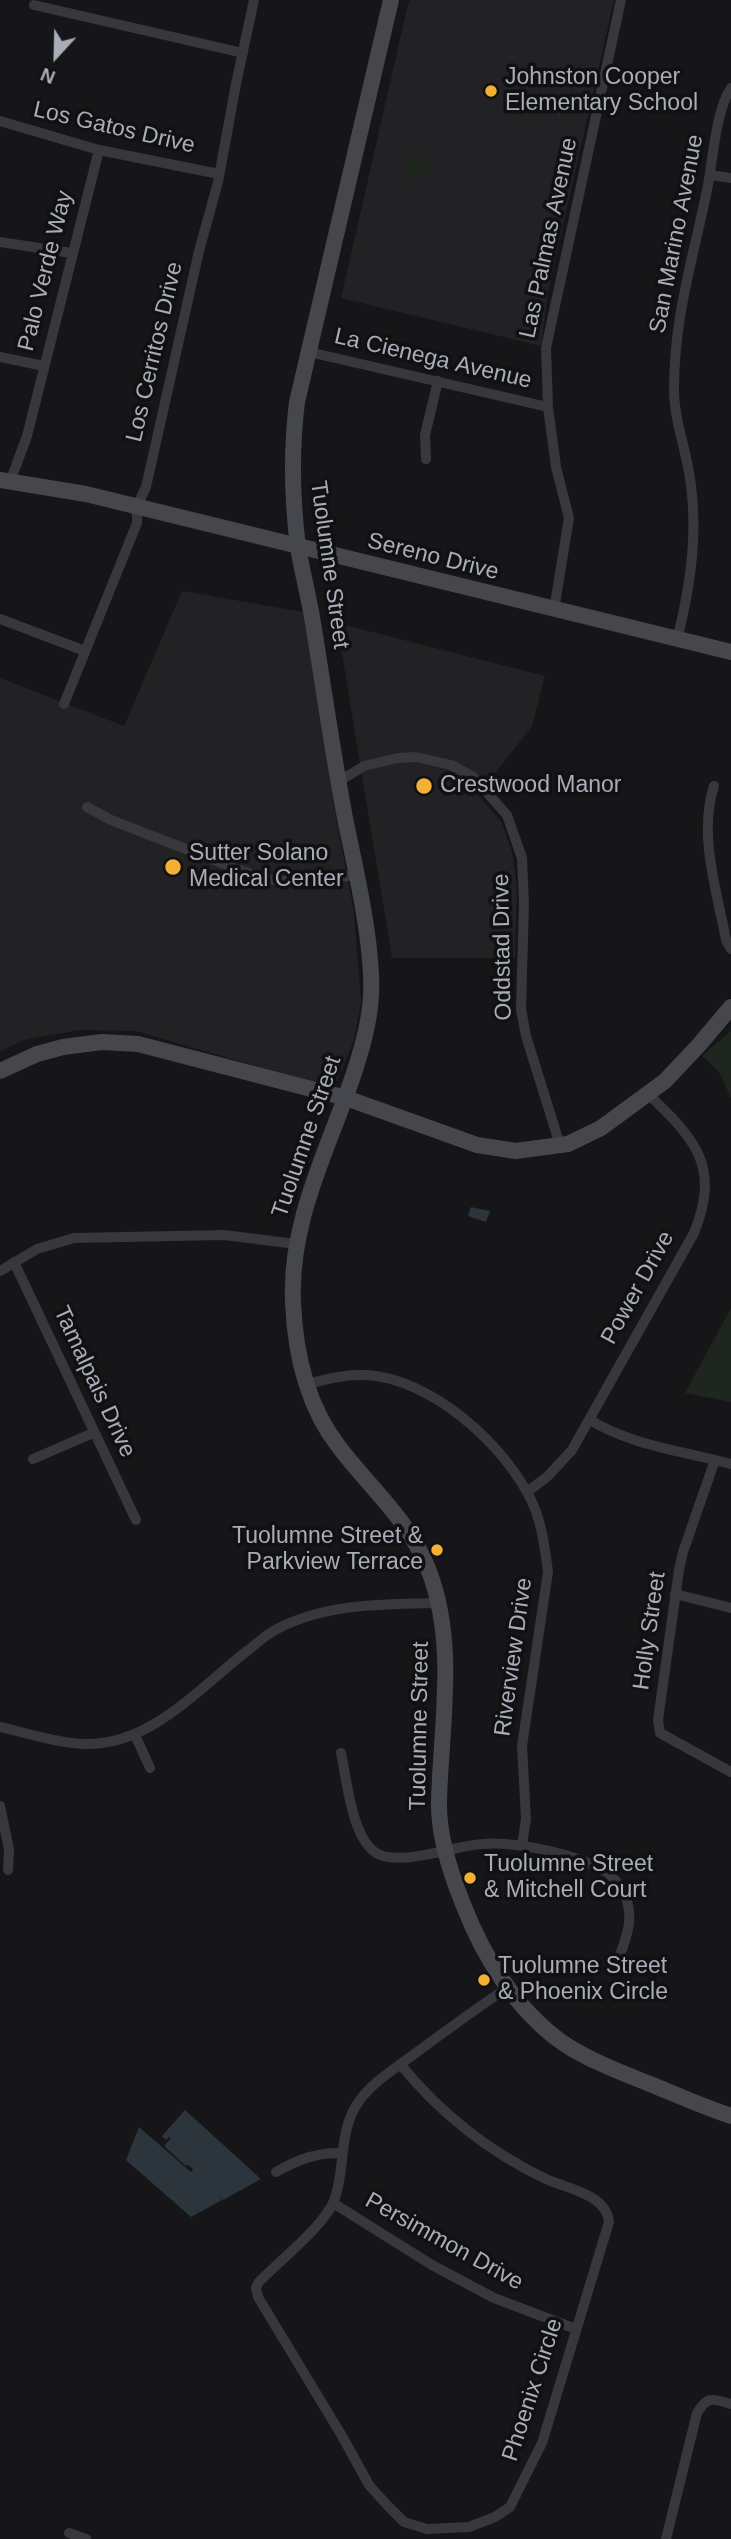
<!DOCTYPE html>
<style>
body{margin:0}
#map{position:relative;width:731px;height:2539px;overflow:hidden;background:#161618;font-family:Arial,sans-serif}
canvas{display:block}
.north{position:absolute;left:21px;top:21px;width:70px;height:70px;-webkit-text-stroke:5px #111113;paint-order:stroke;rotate:202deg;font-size:19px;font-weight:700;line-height:28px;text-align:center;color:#a8adb8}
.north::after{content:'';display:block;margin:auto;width:24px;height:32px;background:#a8adb8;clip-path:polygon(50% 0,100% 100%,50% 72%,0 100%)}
</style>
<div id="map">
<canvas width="731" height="2539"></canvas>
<div class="north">N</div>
</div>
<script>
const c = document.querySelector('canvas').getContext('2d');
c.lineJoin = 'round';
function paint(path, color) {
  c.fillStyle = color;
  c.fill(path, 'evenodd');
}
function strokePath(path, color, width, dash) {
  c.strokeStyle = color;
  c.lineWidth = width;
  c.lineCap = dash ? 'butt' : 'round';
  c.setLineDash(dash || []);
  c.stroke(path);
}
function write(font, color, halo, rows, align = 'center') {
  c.font = font + ' Arial,sans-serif';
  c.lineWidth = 7;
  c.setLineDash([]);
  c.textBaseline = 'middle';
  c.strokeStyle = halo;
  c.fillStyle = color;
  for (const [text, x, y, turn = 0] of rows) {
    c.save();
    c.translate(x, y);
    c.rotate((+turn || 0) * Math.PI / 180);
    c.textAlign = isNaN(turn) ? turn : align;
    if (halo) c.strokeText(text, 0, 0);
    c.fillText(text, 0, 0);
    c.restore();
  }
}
paint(new Path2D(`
 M411,0h203l-66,292 -7,54 -200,-48 67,-294z
 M182,591l122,21 33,211 17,89 7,90 -7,38 -19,46 -24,-4 -175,-51 -58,-1 -55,10 -23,12v-374l124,48z
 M337,623l208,53 -13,50 -54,69 24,28 10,29 5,34 -2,72h-123z`), '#222225');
paint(new Path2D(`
 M410,153l22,6 -3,12 -18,7 -8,-4 5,-19z
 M731,1031v67l-12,-26 -17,-16z
 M731,1308v94l-46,-9z`), '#1e261f');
paint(new Path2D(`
 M471,1207l19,4 -4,11 -18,-6z
 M185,2110l76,69 -38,21 -5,-5 4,5 -31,17 -65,-57 13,-33 52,45 2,-3 -5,-4 -2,1 -22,-20 7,-8 -2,-1 -3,3 -4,-4z`), '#2c353c');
strokePath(new Path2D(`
 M34,5l209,48
 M0,121l99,29 120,24
 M710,175l21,3
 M0,242l71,11
 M309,352l239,55
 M0,357l44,9
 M426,459l-1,-24 13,-54
 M10,482l17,-46 72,-286
 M554,610l15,-92 -13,-51 -8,-60 -2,-59 75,-348
 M0,619l85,32
 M677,640c14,-56 22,-110 12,-168 -5,-28 -15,-55 -15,-83 0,-74 20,-133 34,-204 5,-27 8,-75 23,-97
 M64,704l73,-181v-17l9,-19 53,-236 19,-69 18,-98 18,-84
 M338,782l26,-16 34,-8 18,-1 35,8 22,12 34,38 15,43 2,45 -3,106 5,27 34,109
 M714,786c-16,49 3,105 12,154l5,9
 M87,807l24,13 152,59 34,3 60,-7
 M14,1262l122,258
 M0,1271l37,-22 37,-11 150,-3 72,9
 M308,1384c19,-5 38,-10 58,-9 65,3 141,71 167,129 9,21 12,45 15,68l-26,174 4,73 -4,26
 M590,1420c43,26 93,31 141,44
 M33,1459l60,-26
 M715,1460l-32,92 -4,18 -21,150 2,13 71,39
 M527,1492l21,-16 24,-26 122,-217c27,-67 1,-94 -46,-139
 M675,1594l56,14
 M0,1727c27,6 57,16 84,17 66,2 114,-55 163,-93 10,-7 19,-17 30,-22 49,-26 108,-25 162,-26
 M135,1735l15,33
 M341,1753c6,27 11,88 37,101 24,12 76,-8 104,-10 32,-3 103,11 128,31 8,7 14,17 17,26 7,22 -3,42 -10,62
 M0,1806l9,43 -1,21
 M400,2064c40,49 89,88 146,115 22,10 60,15 63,43l-67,221 -32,64 -15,10 -26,10 -42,2 -23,-7 -17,-17 -18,-20 -27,-49 -84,-139 -2,-9 2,-5c20,-21 65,-56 76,-82 12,-32 4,-67 23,-97 14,-21 36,-34 56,-49 31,-23 63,-46 95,-68
 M276,2172c21,-12 41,-20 66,-19
 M333,2203l99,62 62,33 82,31
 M69,2533l17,6
 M666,2539l31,-126c11,-18 16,-14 34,-9`), '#37383d', 10);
strokePath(new Path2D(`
 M391,0l-94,402c-6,48 -5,97 1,145 4,25 11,50 15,76 11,67 20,133 33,200 10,48 23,104 25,152 2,33 -6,64 -16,95 -25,76 -66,150 -62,232 2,50 14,104 46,145 31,41 71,74 90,124 28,74 12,153 10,230 -1,34 11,71 24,103 20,52 53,106 100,139 27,18 57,29 87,41 27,11 54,23 81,32
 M0,480l86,14 645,158
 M0,1071l37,-17 26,-7 39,-5 36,2 208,54 131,47 39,6 52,-7 33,-16 64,-47 34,-36 32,-38`), '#45474d', 16);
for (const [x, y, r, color] of [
 [491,91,7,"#f2b134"],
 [424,786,9,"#f2b134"],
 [173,867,9,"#f2b134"],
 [437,1550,7,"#f2b134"],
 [470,1878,7,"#f2b134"],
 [484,1980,7,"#f2b134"]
]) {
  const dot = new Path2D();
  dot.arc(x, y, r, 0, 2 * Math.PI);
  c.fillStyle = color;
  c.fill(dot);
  strokePath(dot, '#111113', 2.5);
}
write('23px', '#a8adb8', '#111113', [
 ["Johnston Cooper",505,78],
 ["Elementary School",505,104],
 ["Crestwood Manor",440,786],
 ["Sutter Solano",189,854],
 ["Medical Center",189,880],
 ["Tuolumne Street &",423,1537,"right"],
 ["Parkview Terrace",423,1563,"right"],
 ["Tuolumne Street",484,1865],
 ["& Mitchell Court",484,1891],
 ["Tuolumne Street",498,1967],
 ["& Phoenix Circle",498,1993]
], 'left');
write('23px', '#a8adb8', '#111113', [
 ["Los Gatos Drive",114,128,13],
 ["San Marino Avenue",677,234,-79],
 ["Las Palmas Avenue",549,238,-78],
 ["Palo Verde Way",46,271,-76],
 ["Los Cerritos Drive",155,352,-77],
 ["La Cienega Avenue",433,359,13],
 ["Sereno Drive",433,557,14],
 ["Tuolumne Street",329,565,82],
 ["Oddstad Drive",503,947,-91],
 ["Tuolumne Street",307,1137,-71],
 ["Power Drive",638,1288,-61],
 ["Tamalpais Drive",94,1382,65],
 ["Holly Street",650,1631,-82],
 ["Riverview Drive",514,1657,-82],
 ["Tuolumne Street",420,1726,-89],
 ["Persimmon Drive",444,2242,29],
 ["Phoenix Circle",533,2390,-72]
]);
</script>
